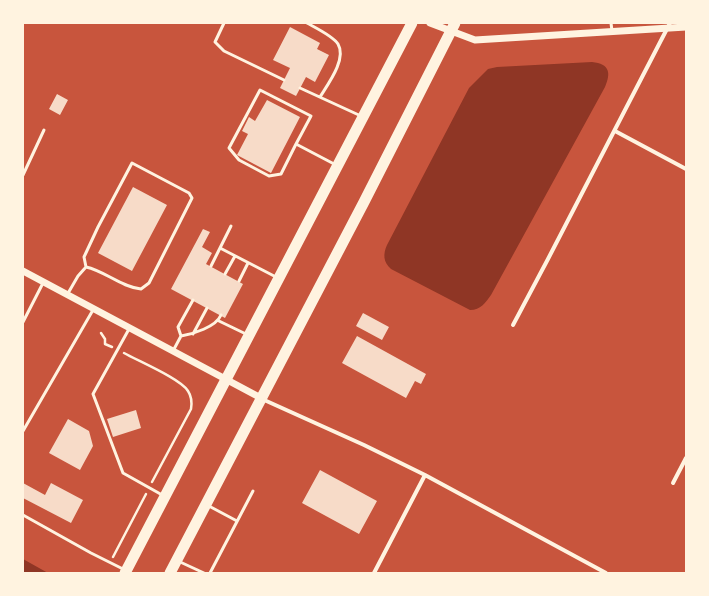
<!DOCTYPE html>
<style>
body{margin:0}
#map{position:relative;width:709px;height:596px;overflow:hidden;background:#c8553d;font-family:"Archivo Narrow",sans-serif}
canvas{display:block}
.frame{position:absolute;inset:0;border:24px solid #fff3e0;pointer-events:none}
</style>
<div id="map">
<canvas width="709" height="596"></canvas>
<div class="frame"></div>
</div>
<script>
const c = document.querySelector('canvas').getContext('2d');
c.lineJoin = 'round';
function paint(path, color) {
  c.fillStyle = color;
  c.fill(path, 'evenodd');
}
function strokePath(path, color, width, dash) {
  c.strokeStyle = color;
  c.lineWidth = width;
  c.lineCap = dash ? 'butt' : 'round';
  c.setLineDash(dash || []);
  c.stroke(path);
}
paint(new Path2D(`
 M592,62c18,2 19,11 13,25l-114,208c-6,8 -10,15 -21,15l-79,-41c-8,-7 -8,-15 -4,-24l82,-157 19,-19 9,-2z
 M23,559l25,14h-25z`), '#8f3625');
paint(new Path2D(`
 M290,27l30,16 -3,6 12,6 -14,27 -9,-5 -10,19 -16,-8 10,-20 -17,-8z
 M57,94l11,6 -8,15 -11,-6z
 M267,100l33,17 -29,56 -34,-18 11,-21 -6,-3 7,-14 6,4z
 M133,187l34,18 -35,66 -34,-18z
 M203,229l7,3 -8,15 10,6 -6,11 37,20 -18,34 -54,-29z
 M363,313l26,14 -7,13 -26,-14z
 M357,336l69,38 -5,10 -6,-3 -9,17 -64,-35z
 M136,410l5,18 -28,9 -6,-18z
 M68,419l21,12 4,15 -13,24 -31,-17z
 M320,470l57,31 -18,33 -57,-31z
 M23,483l22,12 6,-12 32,17 -12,23 -48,-25z`), '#f7dbc8');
strokePath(new Path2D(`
 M101,333l4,6v5l7,3
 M124,353c14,8 57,26 64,38 4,6 4,12 3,18l-39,73
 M113,557l33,-63`), '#fff3e0', 2.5);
strokePath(new Path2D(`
 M224,23l-9,19 9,9 60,29
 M307,23c9,5 26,13 31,21 9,15 -10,40 -18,53
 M611,23l1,8
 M300,88l61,28
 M296,144l-15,30 -12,2 -30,-16 -10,-12 31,-58 51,26 -15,28 40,21
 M23,175l21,-45
 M220,248l11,-22
 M211,266l9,-18 56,29
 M225,274l10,-18
 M239,281l9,-18
 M67,295l11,-19 8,-9c19,4 35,20 55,22l8,-6 43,-85 -3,-5 -57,-30 -34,64 -14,30 2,10
 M219,321l29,14
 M23,322l20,-39
 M129,329l-36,65 30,79 41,23
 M193,334l14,-26
 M181,336l-3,-9 15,-27
 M173,351l8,-15c12,-2 35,-9 40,-21
 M23,431l70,-121
 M207,505l30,16
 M23,515l68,38 34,17
 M178,561l26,12
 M210,573l43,-82`), '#fff3e0', 3);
strokePath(new Path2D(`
 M615,131l71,38
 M513,325l35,-66 122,-236
 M262,399l102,46 61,30 181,98
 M673,483l13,-25
 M374,573l51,-98`), '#fff3e0', 4);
strokePath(new Path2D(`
 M430,23l45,17 211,-13
 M23,271l238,127`), '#fff3e0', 7);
strokePath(new Path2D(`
 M125,573l287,-550
 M170,573l194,-371 91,-179`), '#fff3e0', 11);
</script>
